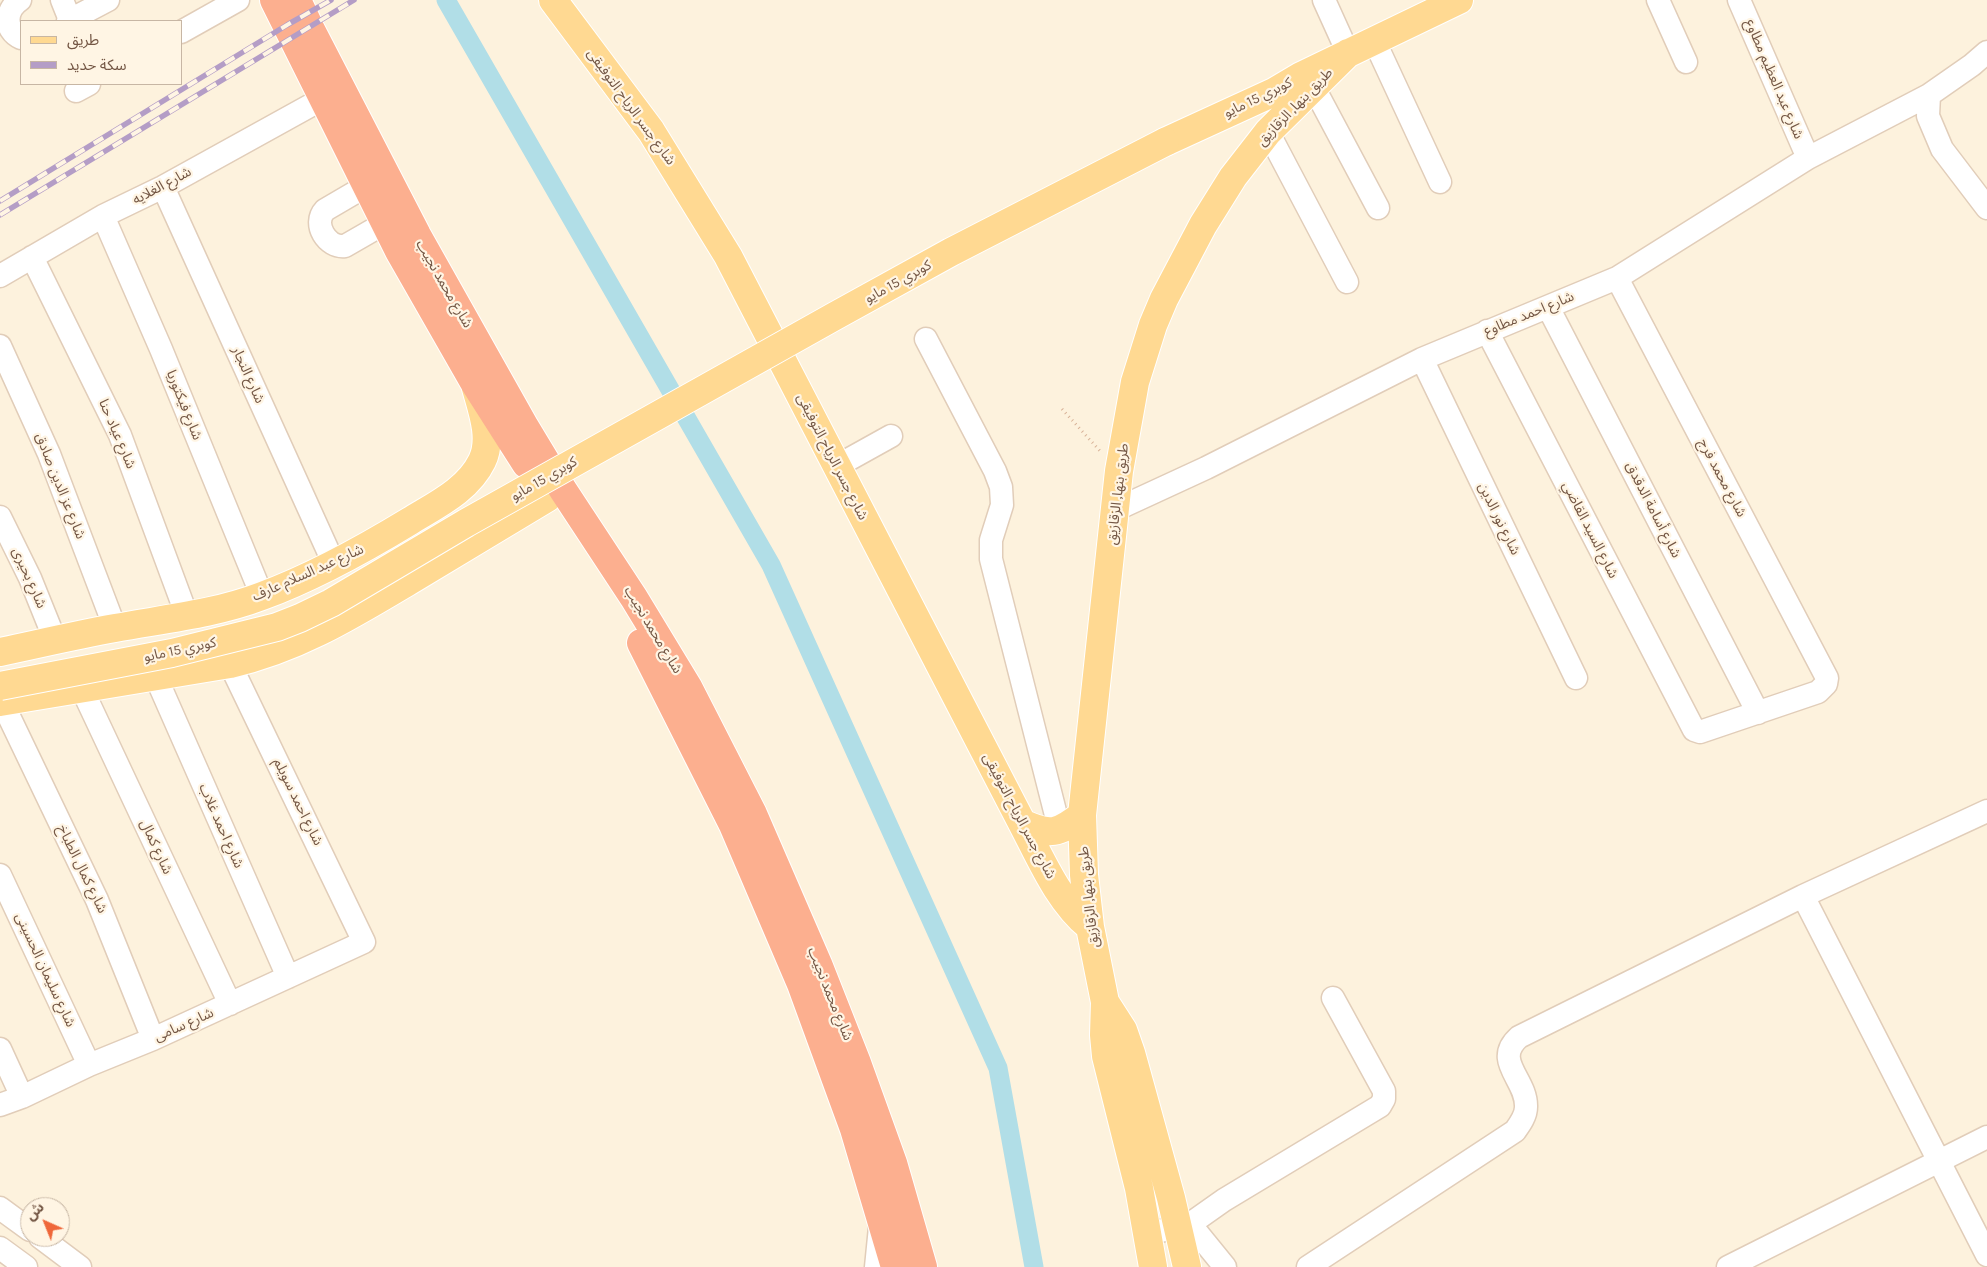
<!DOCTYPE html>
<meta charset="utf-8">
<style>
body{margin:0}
#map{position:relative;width:1987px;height:1267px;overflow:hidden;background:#fdf2dd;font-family:Karla,"Noto Sans Arabic",sans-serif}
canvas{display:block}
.legend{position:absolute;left:20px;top:20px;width:162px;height:65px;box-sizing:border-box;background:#fff5e4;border:1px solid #c7b6a4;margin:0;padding:6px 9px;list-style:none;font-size:15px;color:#745745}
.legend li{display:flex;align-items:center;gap:10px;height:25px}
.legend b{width:25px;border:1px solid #c7b6a4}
.north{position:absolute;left:20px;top:1197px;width:50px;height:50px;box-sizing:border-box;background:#fff5e4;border:1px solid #c7b6a4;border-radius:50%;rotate:316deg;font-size:14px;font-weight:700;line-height:20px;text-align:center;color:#745745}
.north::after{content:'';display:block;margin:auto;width:18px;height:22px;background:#ef673a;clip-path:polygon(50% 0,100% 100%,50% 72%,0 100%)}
</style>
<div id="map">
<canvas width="1987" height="1267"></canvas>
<ul class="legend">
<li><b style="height:6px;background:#ffd992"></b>طريق</li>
<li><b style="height:6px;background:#b49dc6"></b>سكة حديد</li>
</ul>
<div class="north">ش</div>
</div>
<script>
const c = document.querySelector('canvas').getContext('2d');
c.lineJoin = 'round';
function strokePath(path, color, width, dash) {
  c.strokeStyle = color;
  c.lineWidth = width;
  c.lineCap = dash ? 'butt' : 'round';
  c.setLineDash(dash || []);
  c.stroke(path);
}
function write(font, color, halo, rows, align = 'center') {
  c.font = font + ' Karla,"Noto Sans Arabic",sans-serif';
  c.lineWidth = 4.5;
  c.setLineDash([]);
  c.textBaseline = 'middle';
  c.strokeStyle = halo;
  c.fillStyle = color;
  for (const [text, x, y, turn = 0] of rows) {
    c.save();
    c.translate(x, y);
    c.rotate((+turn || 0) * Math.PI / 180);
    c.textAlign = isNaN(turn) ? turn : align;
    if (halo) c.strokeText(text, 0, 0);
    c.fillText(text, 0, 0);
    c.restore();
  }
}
strokePath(new Path2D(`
 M446,0l325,565 227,503 36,199`), '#b1dee7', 19);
const minor = new Path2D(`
 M20,0c-14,9 -17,30 1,38
 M62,0l8,20
 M1324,0l24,53
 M1658,0l28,62
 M1739,0l69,158
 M68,21l40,-21
 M181,32l57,-32
 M1374,40l66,142
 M1313,86l65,122
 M76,91l13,-7
 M1929,95l-1,21 14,33 45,59
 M1268,132l79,150
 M366,186l-41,24c-13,14 2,38 20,36l40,-23
 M163,187l171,377
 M103,216l58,133 101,247
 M32,257l88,178 67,181
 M0,276l103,-60 60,-29 161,-89
 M1548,307l210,406
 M1487,331l207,399 6,2 118,-40 8,-8 1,-6 -210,-400
 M926,339l69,132 6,16 1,18 -11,35v19l69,272
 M0,346l49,108 66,174
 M1422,359l154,319
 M837,466l54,-30
 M1115,510l91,-42 216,-109 195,-81 191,-120 121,-63 43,-30 15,-13
 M0,517l30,61 25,62
 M155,675l133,302
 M82,689l148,315
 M2,702l95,198 56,139
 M0,875l89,190
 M1803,896l184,359
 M0,1049l22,48
 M0,1105l22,-8 67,-32 64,-26 211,-97 -134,-278
 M0,1208l30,22
 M1190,1224l34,-24 156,-94 4,-7v-8l-51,-93
 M1147,1234l43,-10 35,43
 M40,1237l40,30
 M0,1248l26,19
 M876,1267l4,-40
 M1308,1267l207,-136c5,-7 11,-15 11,-24 1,-28 -34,-46 -7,-70l284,-141 184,-85
 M1728,1267l259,-130`);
const major = new Path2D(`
 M553,0l98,131 77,125 294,567c19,36 36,78 68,104
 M1165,142l109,-50 27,-16 158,-76
 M0,652c38,-8 76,-17 115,-24 49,-9 100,-14 147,-32 52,-19 102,-47 148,-75 26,-16 58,-31 72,-60 11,-22 0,-51 -6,-73
 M0,702l230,-38c67,-15 122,-49 179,-83 46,-28 92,-55 138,-83
 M1022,823c28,13 36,11 60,-8
 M1105,1002l18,28 8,23 40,145 16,69
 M1153,1267l-14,-79 -33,-132 -2,-21 1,-33 -15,-75 -6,-52 -2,-60 37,-344 16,-89 18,-57 11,-26 39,-74 30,-48 35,-45 80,-79`);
const highway = new Path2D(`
 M274,0l125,251 76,133 51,80
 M297,0l13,28 107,207 108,192 38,63 71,108 54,89 65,127 65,150 39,99 36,100 30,104
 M641,643l92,182 68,159 53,145 41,138`);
strokePath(minor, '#e1cdb9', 25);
strokePath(major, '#fff', 30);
strokePath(highway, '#fff', 30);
strokePath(new Path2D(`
 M1062,409l38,42`), '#d8b297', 3, [1, 4]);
strokePath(minor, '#fff', 22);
strokePath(major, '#ffd992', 28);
strokePath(highway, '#fcaf8f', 28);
const rail = new Path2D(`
 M0,201l287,-176 44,-25
 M0,215l354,-215`);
strokePath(rail, '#b49dc6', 5.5);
strokePath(rail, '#fff5e4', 4, [11]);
const majorBridge = new Path2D(`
 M0,686l172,-33 105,-26 23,-9 31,-15 135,-80 369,-207 116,-64 214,-110`);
strokePath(majorBridge, '#fff', 30, []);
strokePath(majorBridge, '#ffd992', 28);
write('14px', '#745745', '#fff5e4', [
 ["شارع عبد العظيم مطاوع",1774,79,67],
 ["كوبري 15 مايو",1258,98,-26],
 ["شارع جسر الرياح التوفيقى",631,107,54],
 ["طريق بنها, الزقازيق",1295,107,-46],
 ["شارع الغلايه",162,186,-28],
 ["كوبري 15 مايو",898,282,-29],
 ["شارع محمد نجيب",444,284,60],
 ["شارع احمد مطاوع",1529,314,-22],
 ["شارع النجار",248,375,66],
 ["شارع فيكتوريا",184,405,68],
 ["شارع عياد حنا",117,434,67],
 ["شارع جسر الرياح التوفيقى",832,457,63],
 ["شارع محمد فرج",1722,478,62],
 ["كوبري 15 مايو",544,479,-30],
 ["شارع عز الدين صادق",60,486,68],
 ["طريق بنها, الزقازيق",1118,494,-83],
 ["شارع أسامة الدقدق",1653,510,63],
 ["شارع نور الدين",1499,519,64],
 ["شارع السيد القاضي",1590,530,63],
 ["شارع عبد السلام عارف",308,573,-24],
 ["شارع بحيرى",29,578,66],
 ["شارع محمد نجيب",653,630,59],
 ["كوبري 15 مايو",180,650,-12],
 ["شارع احمد سويلم",298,802,64],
 ["شارع جسر الرياح التوفيقى",1019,816,62],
 ["شارع احمد غلاب",221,826,66],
 ["شارع كمال",156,847,65],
 ["شارع كمال الطباخ",82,869,64],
 ["طريق بنها, الزقازيق",1089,897,-96],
 ["شارع سليمان الحسينى",45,970,65],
 ["شارع محمد نجيب",830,994,68],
 ["شارع سامى",184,1025,-24]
]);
</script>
